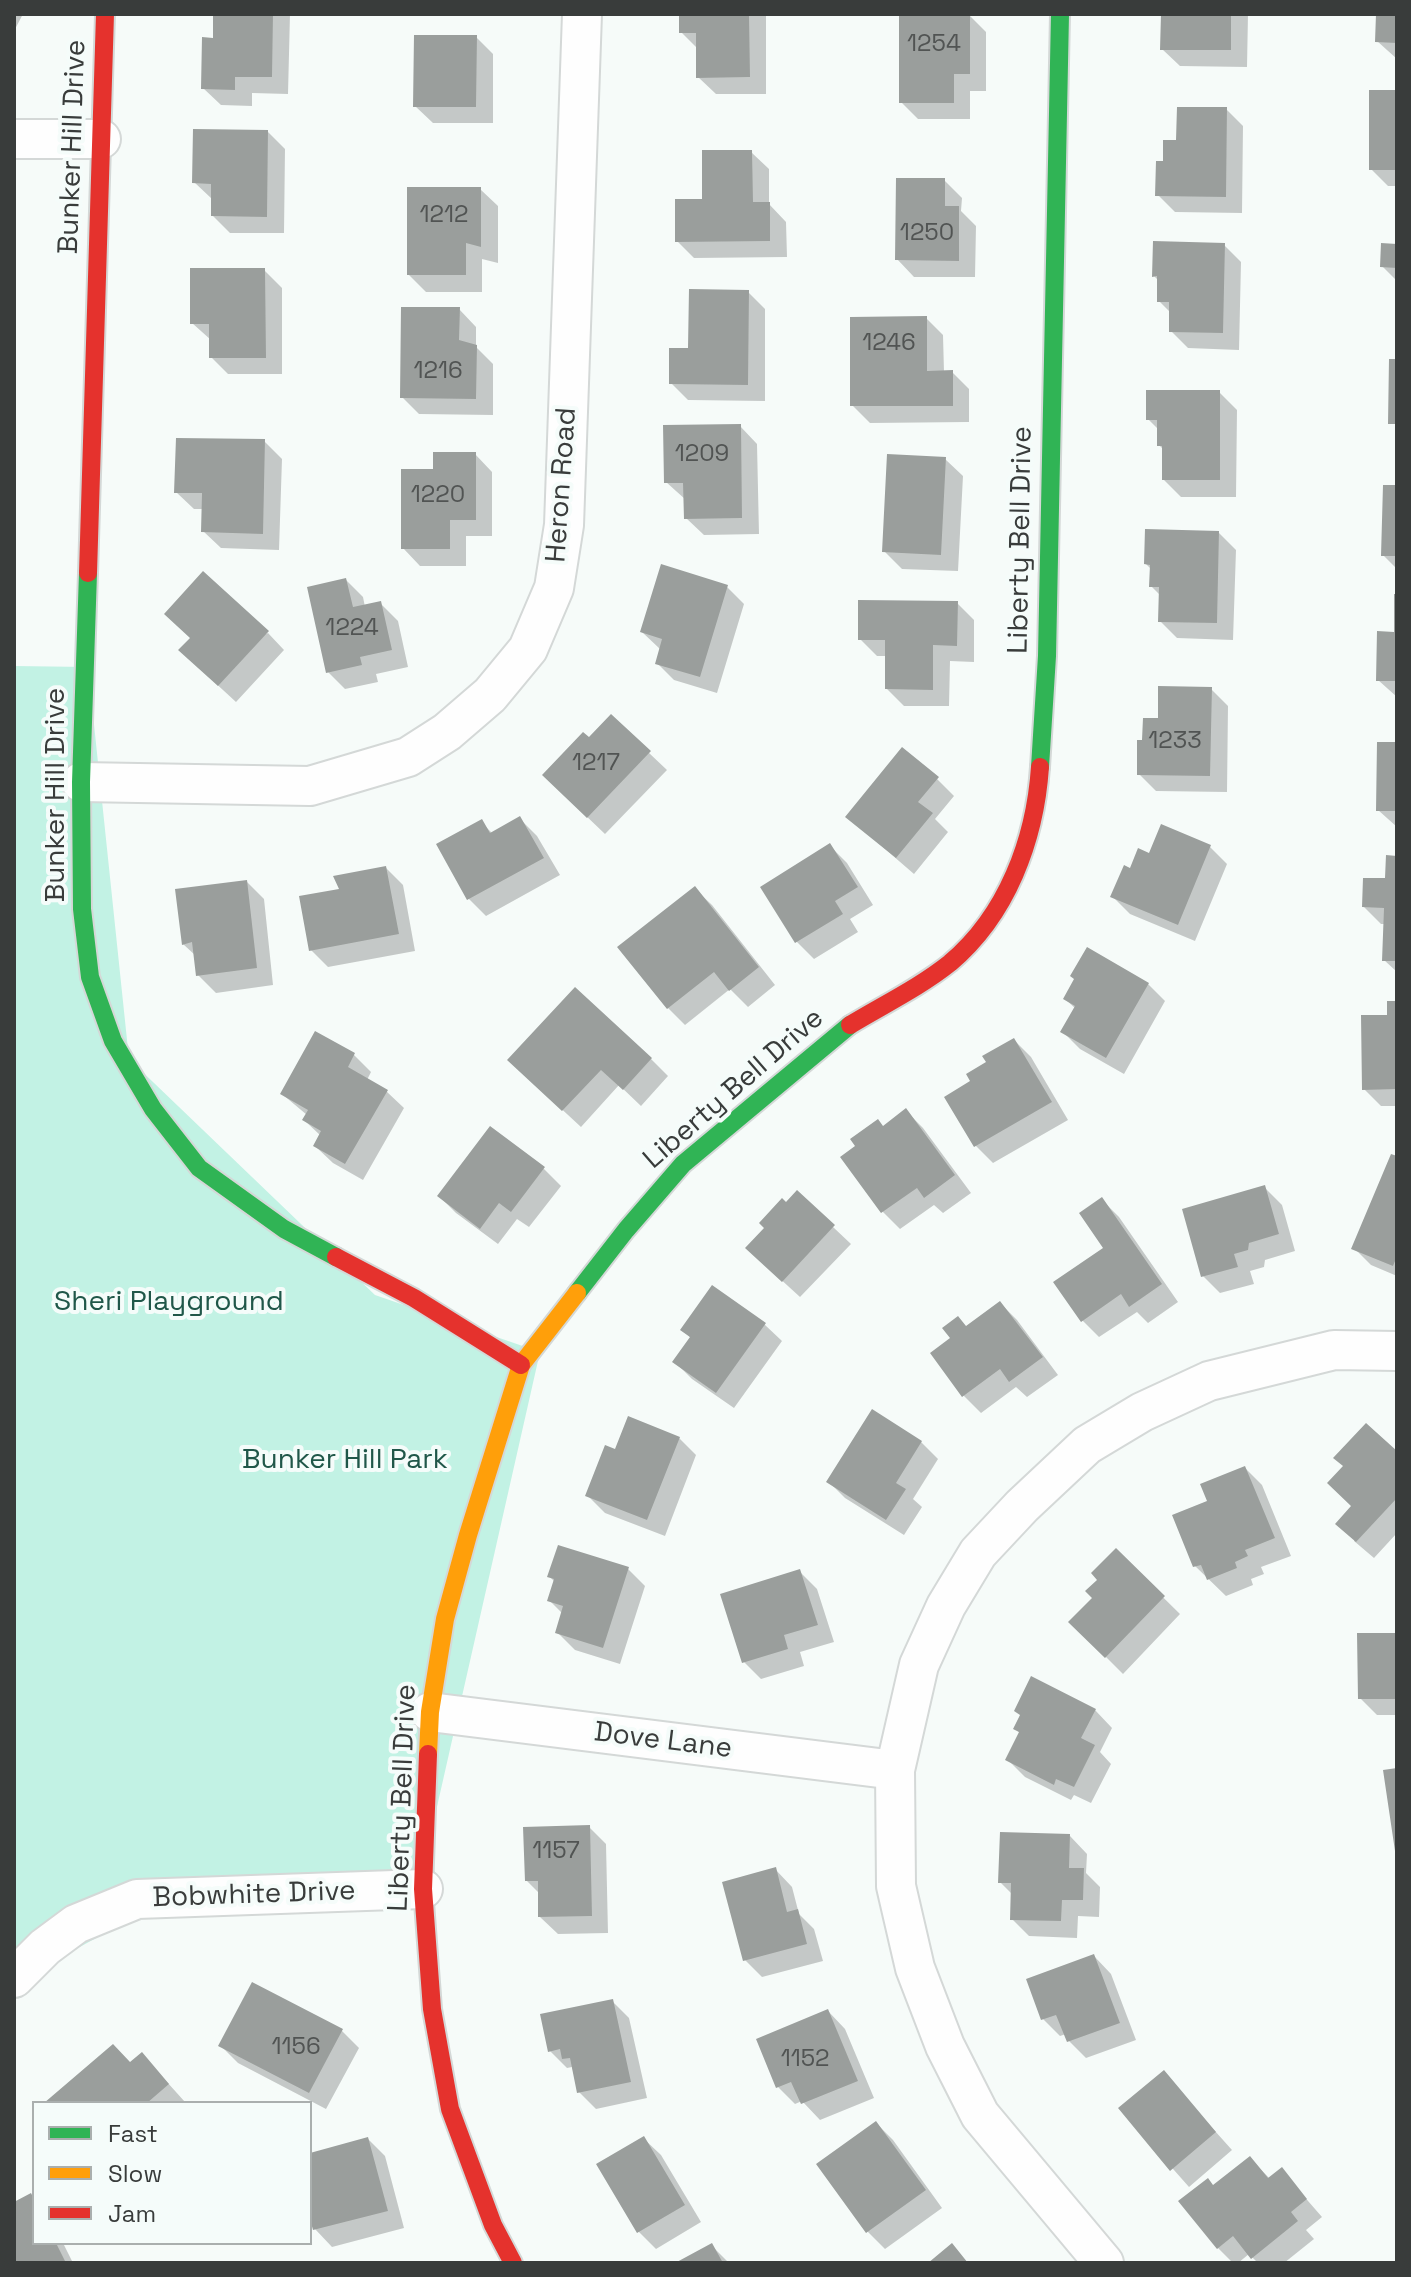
<!DOCTYPE html>
<style>
body{margin:0}
#map{position:relative;width:1411px;height:2277px;overflow:hidden;background:#f6fbf9;font-family:"Space Grotesk",sans-serif}
canvas{display:block}
.frame{position:absolute;inset:0;border:16px solid #393c3b;pointer-events:none}
.legend{position:absolute;left:32px;top:2101px;width:280px;height:144px;box-sizing:border-box;background:#f5fcfa;border:2px solid #aaafae;margin:0;padding:10px 14px;list-style:none;font-size:24px;color:#393c3b}
.legend li{display:flex;align-items:center;gap:16px;height:40px}
.legend b{width:40px;border:2px solid #aaafae}
</style>
<div id="map">
<canvas width="1411" height="2277"></canvas>
<div class="frame"></div>
<ul class="legend">
<li><b style="height:10px;background:#30b455"></b>Fast</li>
<li><b style="height:10px;background:#ff9f0a"></b>Slow</li>
<li><b style="height:10px;background:#e5322d"></b>Jam</li>
</ul>
</div>
<script>
const c = document.querySelector('canvas').getContext('2d');
c.lineJoin = 'round';
function paint(path, color) {
  c.fillStyle = color;
  c.fill(path, 'evenodd');
}
function strokePath(path, color, width, dash) {
  c.strokeStyle = color;
  c.lineWidth = width;
  c.lineCap = dash ? 'butt' : 'round';
  c.setLineDash(dash || []);
  c.stroke(path);
}
function write(font, color, halo, rows, align = 'center') {
  c.font = font + ' "Space Grotesk",sans-serif';
  c.lineWidth = 8;
  c.setLineDash([]);
  c.textBaseline = 'middle';
  c.strokeStyle = halo;
  c.fillStyle = color;
  for (const [text, x, y, turn = 0] of rows) {
    c.save();
    c.translate(x, y);
    c.rotate((+turn || 0) * Math.PI / 180);
    c.textAlign = isNaN(turn) ? turn : align;
    if (halo) c.strokeText(text, 0, 0);
    c.fillText(text, 0, 0);
    c.restore();
  }
}
paint(new Path2D(`
 M14,666l74,1 41,392 246,236 165,57 -123,543 -277,19 -126,69z`), '#c2f2e4');
paint(new Path2D(`
 M14,14h9l-9,17z
 M215,14h75l-2,80 -36,-1v13l-31,-1 -18,-17 12,-48z
 M681,14h85v80h-50l-18,-17v-28l-17,-17z
 M1163,14h85l-1,53 -67,-1 -18,-17z
 M1378,14h19v45l-20,-18z
 M969,15l17,17v59h-16v28h-52l-17,-17z
 M476,37l17,17v69h-60l-18,-17z
 M1397,92v94h-9l-17,-17z
 M1226,109l17,17 -1,87 -67,-1 -17,-17 7,-32 13,-21z
 M268,132l17,17 -1,84h-54l-17,-17 -1,-17 -18,-17z
 M751,152l18,17v35l17,18 1,35 -93,1 -17,-17 27,-40z
 M944,180l18,18 -1,13 15,15 -1,51h-61l-17,-18z
 M480,189l18,17v57l-16,-4v33h-56l-17,-17z
 M1224,245l17,17 -2,88 -51,-2 -17,-17v-18l-12,-12v-20l-5,-5z
 M1397,246v35l-15,-15z
 M264,270l18,18v86h-54l-17,-17v-17l-19,-17z
 M748,292l17,17v92l-77,-1 -17,-17 19,-33z
 M459,309l17,18v20l17,17v51l-74,-1 -17,-17z
 M926,318l17,17 1,37h8l17,17v33l-99,1 -18,-18z
 M1219,392l18,18 -1,87h-55l-17,-17v-30l-5,-5v-15l-11,-11z
 M740,426l17,18 2,90 -55,1 -18,-17v-18l-20,-18z
 M264,441l18,18 -3,91 -58,-2 -18,-17 1,-22h-10l-18,-17z
 M475,454l17,18v64h-26v30h-46l-17,-18 32,-77z
 M945,459l18,17 -5,95 -56,-2 -18,-18z
 M1397,487v82l-14,-14z
 M1219,533l17,17 -3,90 -56,-2 -17,-17 1,-25 -10,-10 1,-16 -6,-6z
 M346,580l17,17 2,10 15,-4 18,18 10,46 -32,7 2,8 -33,7 -17,-17z
 M727,587l17,17 -27,89 -43,-13 -17,-17 3,-14 -18,-17z
 M1397,596v101l-19,-17 18,-46z
 M957,603l17,17v42l-24,-1 -1,45h-45l-17,-17v-33h-10l-17,-17z
 M268,633l16,17 -48,52 -38,-35z
 M1211,689l17,17 -1,86 -71,-1 -17,-17 5,-32 16,-22z
 M611,717l56,53 -62,64 -44,-42 28,-52z
 M1397,744v83l-19,-17z
 M937,779l17,17 -19,23 13,13 -34,42 -66,-57z
 M520,819l17,17 23,39 -74,41 -17,-17 12,-77 12,12z
 M830,846l17,17 26,42 -23,14 8,13 -44,27 -17,-17 -34,-54z
 M1210,847l17,17 -32,77 -65,-27 -17,-17 18,-27 19,-14z
 M1397,858v114l-13,-12 1,-36h-4l-17,-17 23,-27z
 M386,868l17,17 12,66 -87,16 -17,-17 31,-59z
 M247,882l17,17 9,86 -57,8 -18,-18 -2,-19 -13,-12z
 M694,888l18,17 63,80 -27,22 -18,-18 -45,36 -17,-17z
 M1148,984l17,17 -41,73 -44,-25 -17,-17 13,-23 -11,-10z
 M1397,1003v103h-16l-17,-17 25,-72z
 M316,1034l38,21 17,17 -4,8 19,11 18,17 -41,72 -30,-17 -18,-17 6,-10 -17,-16 3,-5 -25,-21z
 M1014,1040l17,17 37,63 -75,43 -17,-17 -29,-49 26,-15 16,-19z
 M651,1059l17,17 -27,30 -22,-21 -38,42 -54,-50z
 M906,1111l17,17 48,65 -28,20 -9,-8 -34,24 -17,-17 -41,-55z
 M490,1129l54,40 17,17 -32,41 -12,-8 -19,25 -42,-31 -17,-17z
 M1397,1158v118l-26,-11 -17,-17z
 M1265,1188l17,17 13,46 -30,9 -1,7 -14,4 4,13 -34,9 -17,-17z
 M797,1193l54,51 -51,53 -35,-32 2,-37z
 M1102,1200l17,17 59,85 -30,21 -11,-11 -38,25 -17,-17 24,-72z
 M1000,1303l17,17 41,55 -31,22 -11,-10 -35,26 -17,-17 -32,-42z
 M764,1324l18,17 -48,67 -42,-29 -17,-17 17,-23 -10,-9z
 M679,1438l17,17 -31,81 -60,-23 -17,-17 29,-44z
 M921,1442l17,17 -25,40 9,8 -18,28 -59,-37 -17,-17z
 M1397,1453v80l-23,25 -20,-17 -1,-35z
 M1245,1468l17,17 29,71 -30,11 3,7 -13,5 2,6 -27,11 -31,-30 15,-63z
 M1116,1551l64,63 -57,60 -52,-52 24,-24 5,-18z
 M628,1569l17,17 -25,78 -45,-14 -18,-18 6,-18 -14,-14 6,-18 -5,-5z
 M800,1572l17,17 17,53 -34,10 4,14 -43,13 -17,-17z
 M1397,1635v80h-20l-17,-17z
 M1095,1710l17,18 -12,24 11,12 -20,39 -17,-8 -3,5 -46,-23 -17,-17 13,-26 -5,-5z
 M589,1827l17,17 2,89 -50,1 -18,-17v-23l-14,-14z
 M1070,1836l17,18 -1,19 14,14 -1,30 -21,-1 -1,22 -48,-2 -17,-17 1,-24 -13,-13z
 M775,1869l17,18 7,27 15,15 9,32 -61,16 -17,-17z
 M1094,1956l17,18 25,66 -50,18 -17,-17 -3,-7 -6,2 -17,-17z
 M612,2001l17,17 18,80 -51,11 -17,-17 -7,-25 -5,1 -17,-17z
 M828,2011l17,18 29,69 -54,22 -18,-19 -7,3 -17,-17z
 M342,2031l17,17 -33,61 -88,-46 -17,-17z
 M131,2064l27,8 27,30 -137,1z
 M1163,2073l69,77 -43,37 -69,-78z
 M876,2123l17,17 49,68 -57,41 -17,-17 -50,-68z
 M643,2138l18,17 40,67 -45,27 -17,-17z
 M368,2139l17,17 19,72 -72,19 -17,-18 -5,-18v-56z
 M1250,2158l20,21 11,-9 41,47 -16,13 8,9 -30,24h-26l-9,-9 -11,9h-5l-15,-15 -4,-61z
 M34,2199v44h29l10,20h-59v-59z
 M711,2245l18,18h-50z`), '#0003');
paint(new Path2D(`
 M213,14h60l-1,63h-37v13l-34,-1 1,-52 11,1z
 M679,14h70l1,63 -54,1v-45h-17z
 M899,14h71v60h-16v29h-55z
 M1161,14h70v36h-71z
 M1376,14h21v29l-22,-1z
 M414,35h63l-1,72h-63z
 M1369,90h28v80h-28z
 M1177,107h50l-1,90 -71,-1 1,-35h7v-21h13z
 M193,129l75,1 -1,87 -56,-1v-32l-19,-1z
 M702,150h50l1,52h17v39l-95,1v-43h27z
 M896,178h49v28h14v55l-64,-1z
 M407,187h74v60l-15,-4v32h-59z
 M1153,241l72,2 -2,90 -54,-1v-30h-12v-26l-5,1z
 M1381,243l16,1v24l-17,-1z
 M190,268h75l1,90h-57v-34h-19z
 M689,289l60,1 -1,95 -79,-1v-36h19z
 M401,307h59l-1,33 18,5 -1,54 -76,-1z
 M927,316v55l26,-1v36h-103v-89z
 M1389,359h8v65h-9z
 M1146,390h74v90h-58v-34h-5v-26h-11z
 M741,424l1,94 -58,1 -1,-36h-19l-1,-58z
 M176,438l89,1 -2,95 -62,-2 1,-39h-28z
 M433,452h43v68h-26v29h-49v-80h32z
 M887,454l59,3 -5,98 -59,-3z
 M1383,485h14v71h-16z
 M1145,529l74,2 -2,92 -59,-1 1,-35h-10l1,-22 -6,-1z
 M661,564l67,21 -28,92 -45,-13 7,-25 -22,-7z
 M203,571l66,60 -51,55 -40,-36 12,-12 -26,-24z
 M346,578l7,29 28,-6 11,49 -32,7 2,8 -36,8 -19,-86z
 M1394,594h3v87h-21l1,-50 17,1z
 M858,600l100,1 -1,45 -24,-1v45l-48,-1v-49h-27z
 M1158,686l54,1 -2,89 -73,-1v-35h5l1,-22h15z
 M611,714l40,37 -64,67 -45,-43 41,-43 6,5z
 M1377,742h20v69h-21z
 M902,747l37,30 -21,25 15,11 -37,45 -51,-41z
 M520,816l24,42 -77,42 -31,-56 46,-25 8,14z
 M1161,824l50,21 -33,80 -68,-28 14,-32 6,3 8,-20 11,5z
 M830,843l28,44 -23,14 8,13 -48,29 -35,-56z
 M1386,855l11,1v105h-15l2,-53 -22,-1 1,-29h22z
 M386,866l13,68 -90,17 -10,-55 40,-7 -6,-13z
 M247,880l10,88 -61,8 -4,-34 -10,3 -7,-56z
 M695,886l64,81 -30,24 -15,-19 -47,37 -50,-62z
 M1087,947l62,36 -43,75 -46,-26 15,-26 -12,-7 11,-20 -4,-3z
 M575,987l77,71 -29,32 -22,-20 -39,41 -55,-51z
 M1387,1001h10v88l-35,1 -1,-75h26z
 M315,1031l40,22 -7,14 40,23 -43,74 -32,-18 8,-15 -19,-11 6,-10 -28,-16z
 M1014,1038l38,64 -78,45 -30,-50 26,-16 -4,-7 20,-12 -4,-6z
 M906,1108l49,67 -31,23 -7,-10 -36,25 -41,-56 15,-11 -5,-7 28,-20 5,7z
 M490,1126l55,41 -34,45 -12,-9 -19,26 -43,-33z
 M1391,1154l6,2v100l-4,10 -42,-17z
 M1265,1185l14,49 -30,9 -1,7 -14,4 4,13 -37,10 -19,-68z
 M797,1190l38,35 -53,57 -37,-34 19,-20 -5,-5 23,-25 4,4z
 M1102,1197l60,87 -33,23 -8,-13 -40,28 -28,-40 50,-34 -24,-35z
 M712,1285l54,38 -50,70 -44,-31 18,-25 -10,-7z
 M1000,1301l43,56 -34,25 -9,-13 -38,28 -32,-44 20,-15 -8,-10 16,-12 8,10z
 M872,1409l50,32 -26,42 10,6 -20,31 -60,-38z
 M628,1416l52,21 -33,83 -62,-24 20,-51 10,4z
 M1366,1423l31,28v47l-41,44 -21,-18 16,-18 -24,-23 16,-17 -10,-8z
 M1245,1466l30,72 -30,12 3,6 -13,6 2,6 -30,12 -6,-15 -8,2 -21,-52 35,-14 -7,-17z
 M558,1545l71,22 -26,81 -48,-15 8,-27 -16,-5 7,-22 -7,-2z
 M1116,1548l49,48 -60,62 -37,-36 24,-24 -7,-7 12,-11 -6,-7z
 M800,1569l18,56 -34,10 4,14 -46,14 -22,-69z
 M1357,1633h40v66h-39z
 M1031,1676l65,33 -15,29 14,7 -21,42 -18,-8 -2,6 -49,-25 14,-28 -6,-3 7,-14 -6,-4z
 M1397,1768v83h-2l-12,-81z
 M590,1825l2,91 -54,1v-36h-13l-2,-54z
 M1000,1832l70,2 -1,34h15l-1,32h-21l-1,21 -51,-1 1,-37h-13z
 M776,1867l11,45 11,-3 9,35 -64,17 -21,-79z
 M1094,1954l26,69 -53,19 -11,-27 -15,5 -15,-41z
 M252,1982l91,47 -34,64 -91,-47z
 M613,1999l18,83 -54,11 -7,-35 -8,1 -2,-10 -12,3 -8,-38z
 M828,2009l30,72 -57,23 -10,-22 -15,6 -20,-49z
 M113,2044l17,18 12,-10 27,32 -22,19h-103z
 M1164,2070l52,62 -46,39 -52,-63z
 M876,2121l50,69 -60,43 -50,-69z
 M644,2136l41,69 -48,28 -41,-69z
 M368,2137l20,74 -75,19 -3,-11v-66z
 M1250,2156l18,22 14,-11 25,32 -16,13 7,9 -47,38 -18,-23 -16,13 -39,-48 30,-23 5,7z
 M31,2193l3,6v44h22l10,20h-52v-61z
 M712,2243l11,20h-48z
 M952,2243l16,20h-40z`), '#9a9e9c');
const street = new Path2D(`
 M14,139h87
 M81,782l229,4 98,-29 39,-25 43,-37 38,-46 26,-61 10,-63 18,-511
 M430,1712l465,58
 M14,1978l31,-31 31,-23 61,-25 286,-10
 M1104,2263l-124,-148 -35,-69 -30,-78 -19,-82 -1,-116 24,-105 27,-59 32,-53 44,-47 65,-61 55,-33 67,-31 125,-31 63,1`);
const fast = new Path2D(`
 M88,573l-7,209 1,127 8,68 23,64 40,68 46,59 85,61 52,28
 M1040,767l7,-111 13,-642
 M577,1293l49,-63 57,-66 167,-139`);
const slow = new Path2D(`
 M428,1754l2,-42 15,-93 23,-84 53,-170 56,-72`);
const jam = new Path2D(`
 M88,573l17,-559
 M850,1025c33,-20 70,-38 100,-62 57,-48 85,-123 90,-196
 M336,1257l78,41 107,67
 M428,1754l-5,135 9,120 18,100 43,116 20,38`);
strokePath(street, '#d4d8d7', 42);
strokePath(fast, '#d4d8d7', 22);
strokePath(slow, '#d4d8d7', 22);
strokePath(jam, '#d4d8d7', 22);
strokePath(street, '#fefefe', 38);
strokePath(fast, '#30b455', 18);
strokePath(slow, '#ff9f0a', 18);
strokePath(jam, '#e5322d', 18);
write('24px', '#515453', null, [
 ["1254",934,44],
 ["1212",444,215],
 ["1250",927,233],
 ["1246",889,343],
 ["1216",438,371],
 ["1209",702,454],
 ["1220",438,495],
 ["1224",352,628],
 ["1233",1175,741],
 ["1217",596,763],
 ["1157",556,1851],
 ["1156",296,2047],
 ["1152",805,2059]
]);
write('28px', '#393c3b', '#f5fcfa', [
 ["Bunker Hill Drive",73,147,-88],
 ["Heron Road",562,485,-86],
 ["Liberty Bell Drive",1021,540,-89],
 ["Bunker Hill Drive",56,795,-90],
 ["Liberty Bell Drive",734,1089,-41],
 ["Dove Lane",663,1741,7],
 ["Liberty Bell Drive",403,1798,-88],
 ["Bobwhite Drive",254,1895,-2]
]);
write('28px', '#205749', '#f5fcfa', [
 ["Sheri Playground",169,1302],
 ["Bunker Hill Park",345,1460]
]);
</script>
